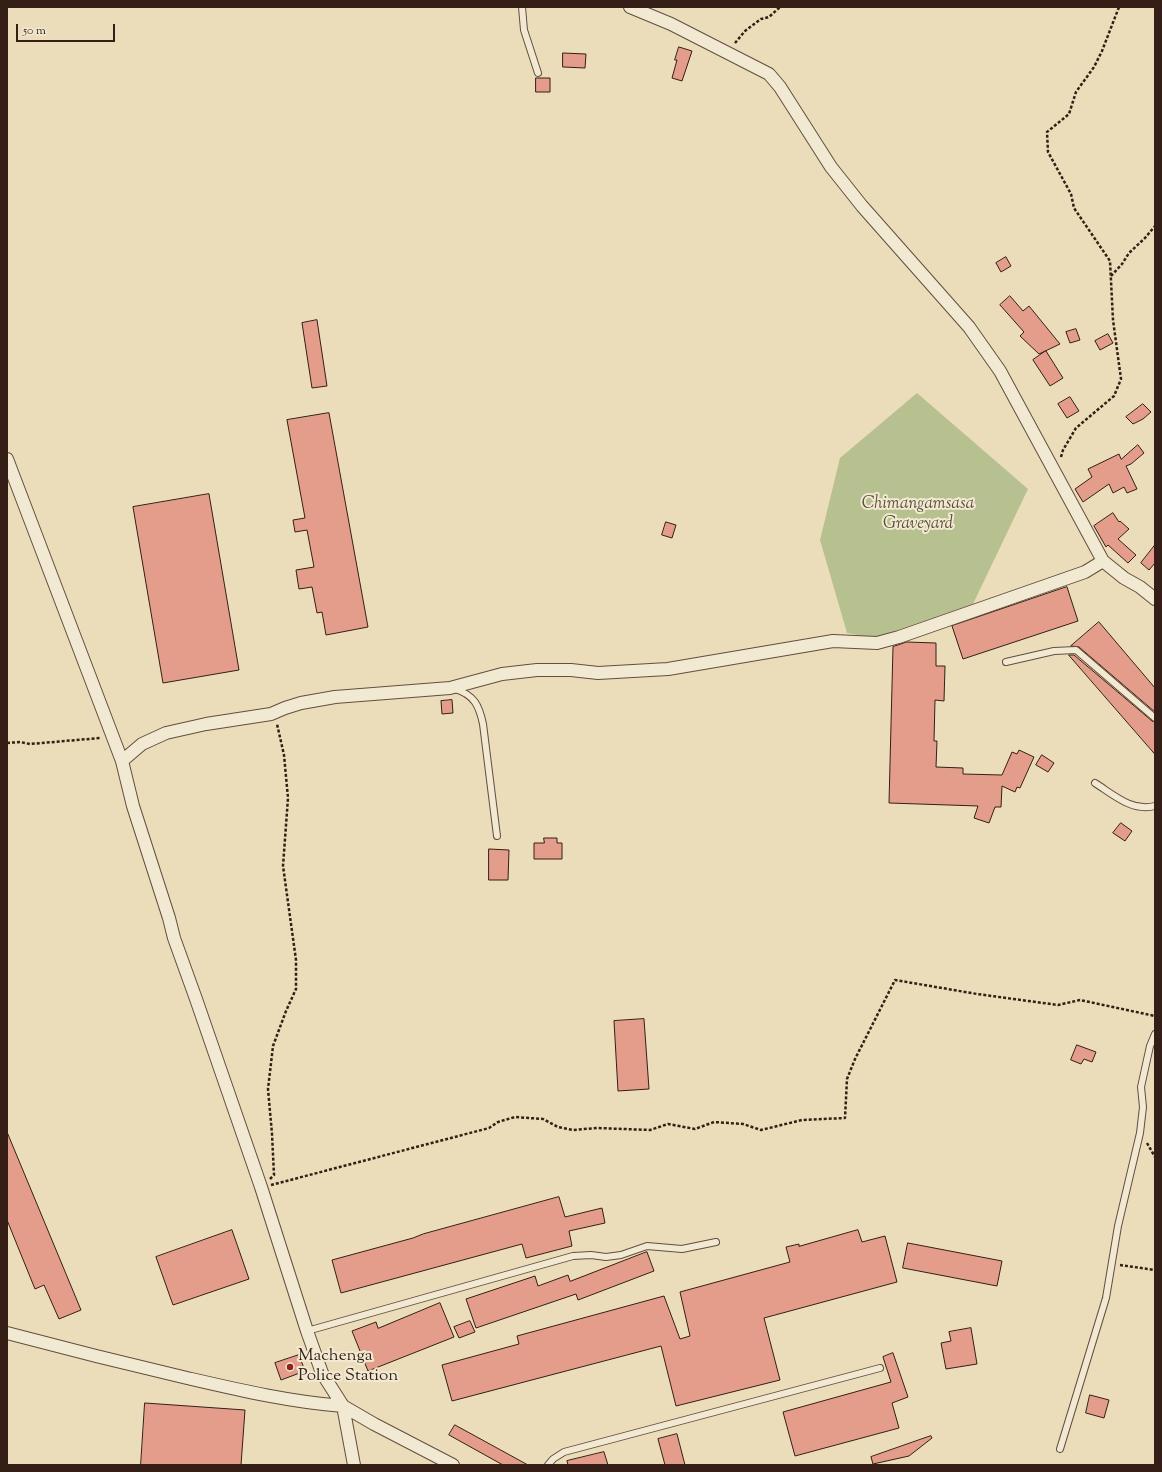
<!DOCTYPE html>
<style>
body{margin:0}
#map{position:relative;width:1162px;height:1472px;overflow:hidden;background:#ebddba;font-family:"Sorts Mill Goudy",serif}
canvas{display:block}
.frame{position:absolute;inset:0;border:8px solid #341e16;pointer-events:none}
.scale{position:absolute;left:16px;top:24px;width:99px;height:18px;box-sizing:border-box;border:2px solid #341e16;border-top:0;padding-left:5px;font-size:12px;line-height:14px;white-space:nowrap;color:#341e16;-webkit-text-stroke:3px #f2e9d2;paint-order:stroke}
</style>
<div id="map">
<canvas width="1162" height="1472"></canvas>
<div class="frame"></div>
<div class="scale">50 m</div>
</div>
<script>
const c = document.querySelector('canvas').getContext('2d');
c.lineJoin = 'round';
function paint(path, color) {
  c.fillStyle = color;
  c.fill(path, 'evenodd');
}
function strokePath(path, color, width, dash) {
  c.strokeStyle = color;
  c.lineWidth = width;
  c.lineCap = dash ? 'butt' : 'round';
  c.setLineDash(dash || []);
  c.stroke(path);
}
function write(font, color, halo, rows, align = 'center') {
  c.font = font + ' "Sorts Mill Goudy",serif';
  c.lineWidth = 4;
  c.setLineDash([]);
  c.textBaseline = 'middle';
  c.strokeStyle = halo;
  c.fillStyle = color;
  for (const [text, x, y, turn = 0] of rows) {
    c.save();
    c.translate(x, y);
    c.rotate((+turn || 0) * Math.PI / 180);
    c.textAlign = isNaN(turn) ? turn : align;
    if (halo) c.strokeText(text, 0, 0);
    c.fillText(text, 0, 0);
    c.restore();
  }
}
paint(new Path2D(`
 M917,393l111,96 -55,115 -99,34 -27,-5 -27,-93 20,-82z`), '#b7c190');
const building = new Path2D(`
 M679,47l13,4 -10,30 -10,-3 5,-18h-2z
 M563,53l23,1 -1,14 -22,-1z
 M536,78h14v14h-14z
 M1006,257l5,9 -10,6 -5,-9z
 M1010,296l13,15 6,-5 31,38 -21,10 -19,-18 4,-4 -24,-27z
 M317,320l10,66 -15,2 -10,-65z
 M1076,329l4,11 -10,3 -4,-11z
 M1108,334l5,9 -13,7 -5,-9z
 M1046,351l17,27 -13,8 -17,-26z
 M1070,397l9,14 -12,7 -9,-14z
 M1143,404l8,8 -8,7 -10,5 -7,-7z
 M329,413l39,214 -42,8 -4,-23 -5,1 -5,-26 -13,2 -1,-6 -2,-13 18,-3 -7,-37 -12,2 -2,-12 12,-2 -18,-98z
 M1138,445l6,8 -13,11 -5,2 11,23 -10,4 -3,-6 -11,6 -4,-9 -26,18 -8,-13 17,-12 -4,-8 31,-15 2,5z
 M209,494l30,176 -76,13 -30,-176z
 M1113,513l6,9 1,-1 9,8 -11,10 18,16 -8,8 -20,-18 -2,2 -12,-21z
 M666,522l10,3 -4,13 -10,-3z
 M1155,545v18l-6,7 -8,-7z
 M1067,587l11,34 -115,38 -11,-33z
 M1099,622l56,66v24l-76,-65 -8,-1z
 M907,642l29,1v23h9l-1,35 -9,-1 -1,41h3l-1,26 27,1v6l39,1 10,-23 5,2 2,-4 15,7 -14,31 -3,-1 -2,5 -13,-6 -1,21h-6l-6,16 -15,-5 4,-12 -89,-3 4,-156z
 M1069,655h5l78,66 3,1v32z
 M452,700l1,13 -11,1 -1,-13z
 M1042,755l12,8 -6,9 -12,-7z
 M1121,823l11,8 -7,10 -12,-8z
 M544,838h13v5h5v16h-28v-16h10z
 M489,849l20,1 -1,30h-19z
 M644,1019l5,70 -31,2 -4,-70z
 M1077,1045l19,7 -4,10 -8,-3 -3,5 -10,-4z
 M7,1132l74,178 -22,9 -15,-34 -9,4 -28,-69z
 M559,1197l6,20 37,-9 3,15 -36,8 3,15 -46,12 -4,-14 -181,49 -9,-33 81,-22 10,-4z
 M232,1230l17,49 -76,26 -17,-48z
 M858,1230l4,12 23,-6 12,46 -133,36 16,62 -104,26 -15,-60 -209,55 -10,-36 77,-21 -2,-8 147,-40 16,43 10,-3 -10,-44 110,-30 -4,-15 13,-3v2z
 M908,1243l94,18 -5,25 -94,-18z
 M647,1252l7,19 -76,29 -2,-6 -100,34 -10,-29 69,-23 3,10 30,-11 2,6z
 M440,1303l14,34 -86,34 -16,-40 24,-9 2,6z
 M470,1321l5,11 -16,6 -5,-11z
 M971,1328l6,36 -31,5 -5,-26 10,-2 -2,-9z
 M893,1353l15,44 -16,6 7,25 -104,28 -12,-44 108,-30 -8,-25z
 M299,1355l6,16 -24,9 -6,-17z
 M1090,1395l19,5 -5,18 -18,-5z
 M145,1403l100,7 -4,55h-100z
 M455,1425l73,40h-25l-54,-30z
 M677,1434l8,31h-20l-7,-26z
 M931,1436l1,2 -23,18 -36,8 -2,-7z
 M604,1452l4,13h-40l-1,-4z`);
paint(building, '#e49d8b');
strokePath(building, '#341e16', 1);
const service = new Path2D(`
 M522,7l2,23 14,43
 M1006,662l48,-11 22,-1 79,68
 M455,689c19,6 24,16 28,35l14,112
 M1095,783c19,12 37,29 60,23
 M307,1331l266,-75 18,-1 15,2 15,-2 26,-9 35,3 34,-7
 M1060,1449l46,-151 12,-72 22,-93 3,-26 -2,-20 9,-41 5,-12
 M548,1465l5,-6 11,-7 316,-84`);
const minor = new Path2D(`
 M630,7l41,17 98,50 11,13 51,80 31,39 107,121 31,44 103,190 21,17 16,9 15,12
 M7,459l115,302 11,45 36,112 5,20 22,61 65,188 46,144 15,42 21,33 31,18 79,41
 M122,761l20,-17 24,-11 40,-9 65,-10 14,-6 16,-5 34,-6 115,-9 52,-14 35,-4h34l27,3 70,-4 165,-28 44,2 22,-6 186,-65 18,-11
 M7,1333c60,16 120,31 180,45 52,12 103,24 156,28l11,59`);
strokePath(service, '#624e3f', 8);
strokePath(minor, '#624e3f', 14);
strokePath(new Path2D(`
 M735,43l10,-12 16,-12 8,-2 11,-10
 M1111,276l11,-12 7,-11 16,-15 10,-12
 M1061,457l2,-7 13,-22 38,-32 7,-17 -8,-59 -3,-59 -36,-53 -3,-14 -23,-42 -1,-20 22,-18 7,-22 18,-25 8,-16 17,-44
 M7,743l13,-1 10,2 70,-6
 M1147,1143l8,14
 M270,1179l4,-4 -2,-41 -4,-45 5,-43 13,-35 10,-22v-29l-13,-94 5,-68 -4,-43 -7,-31
 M271,1185l218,-57 9,-6 17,-5 28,2 15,8 15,3 24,-2 53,2 18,-6 27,5 19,-7 29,2 18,6 41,-10 43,-2 2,-39 8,-20 40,-79 82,14 81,11 22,-5 75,16
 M1120,1265l35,5`), '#341e16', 2.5, [3, 2]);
strokePath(service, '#f2e9d2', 6);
strokePath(minor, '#f2e9d2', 12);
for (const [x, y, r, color] of [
 [290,1367,4,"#8f2418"]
]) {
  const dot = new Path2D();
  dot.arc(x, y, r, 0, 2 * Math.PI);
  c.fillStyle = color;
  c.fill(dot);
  strokePath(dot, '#f2e9d2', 1.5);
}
write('italic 17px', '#5b4f3b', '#f2e9d2', [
 ["Chimangamsasa",918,505],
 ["Graveyard",918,525]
]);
write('17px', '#341e16', '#f2e9d2', [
 ["Machenga",298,1357],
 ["Police Station",298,1377]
], 'left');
</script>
